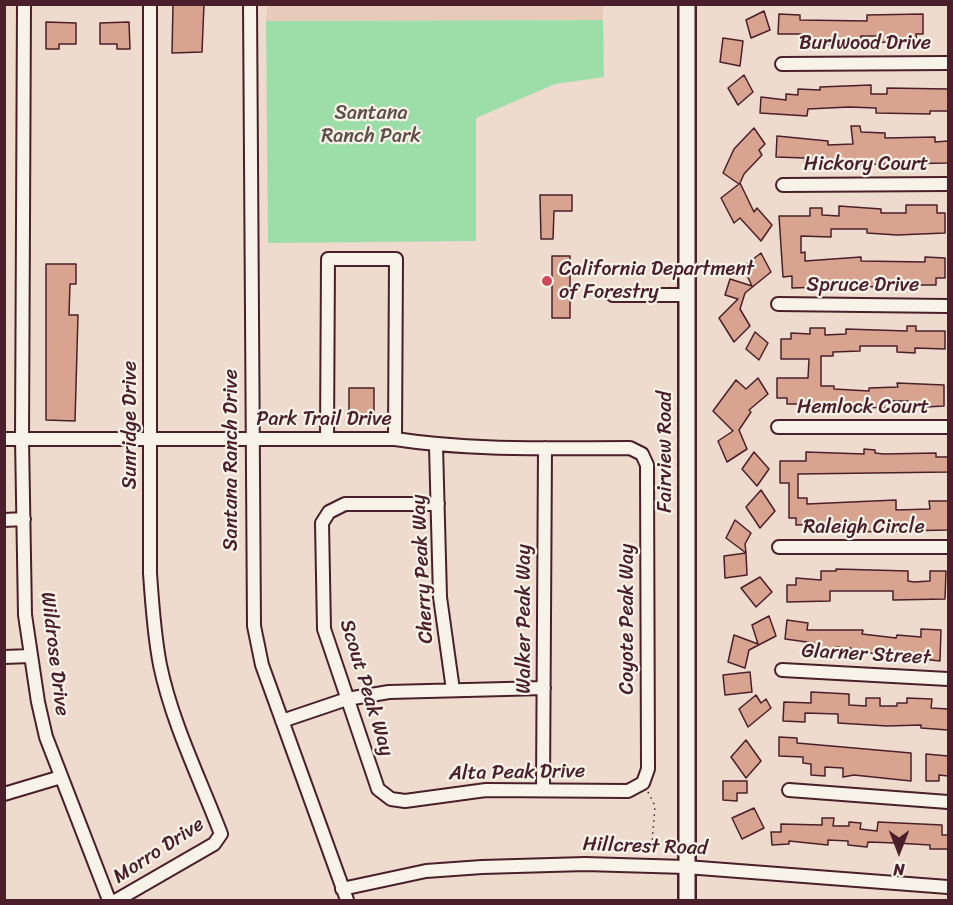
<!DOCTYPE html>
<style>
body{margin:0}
#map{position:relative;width:953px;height:905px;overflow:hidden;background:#eedbcd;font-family:Sriracha,sans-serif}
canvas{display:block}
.frame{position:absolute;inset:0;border:6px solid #4a1f2b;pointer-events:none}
.north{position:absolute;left:869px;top:821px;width:60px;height:60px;-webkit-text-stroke:4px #f7f3e8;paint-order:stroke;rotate:180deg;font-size:16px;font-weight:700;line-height:24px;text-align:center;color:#4a1f2b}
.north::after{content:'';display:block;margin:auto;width:21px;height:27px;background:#4a1f2b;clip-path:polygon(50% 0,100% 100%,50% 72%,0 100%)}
</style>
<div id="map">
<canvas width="953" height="905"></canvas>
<div class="frame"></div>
<div class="north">N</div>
</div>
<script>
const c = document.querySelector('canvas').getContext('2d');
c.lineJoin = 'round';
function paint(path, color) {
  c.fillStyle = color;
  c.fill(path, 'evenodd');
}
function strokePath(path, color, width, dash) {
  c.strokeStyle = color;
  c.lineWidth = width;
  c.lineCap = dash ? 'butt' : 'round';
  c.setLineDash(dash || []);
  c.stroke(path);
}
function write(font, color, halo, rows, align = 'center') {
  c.font = font + ' Sriracha,sans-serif';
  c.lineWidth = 4.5;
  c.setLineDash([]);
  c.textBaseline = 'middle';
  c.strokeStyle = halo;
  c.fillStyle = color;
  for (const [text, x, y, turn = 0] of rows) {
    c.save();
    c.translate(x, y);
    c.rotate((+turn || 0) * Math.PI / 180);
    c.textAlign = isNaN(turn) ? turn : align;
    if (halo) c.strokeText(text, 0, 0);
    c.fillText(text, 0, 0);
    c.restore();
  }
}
paint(new Path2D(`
 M267,4l336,1v15l-337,1z`), '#e8caba');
paint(new Path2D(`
 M603,20l1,57 -49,7 -79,34v123l-208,2 -2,-222z`), '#9ddea8');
const building = new Path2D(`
 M173,4h31l-2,48 -30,1z
 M764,11l6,19 -19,8 -5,-18z
 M779,14l21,1v5l67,1v-6l56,-1v20h-7l1,9 -40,-1v-6h-16v8l-47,1v-7h-7v-4h-29z
 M46,22l30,1v21h-17v5h-13z
 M129,22l1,27h-13v-5h-17v-21z
 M723,38l20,3 -3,25 -20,-4z
 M744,75l9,17 -15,13 -10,-17z
 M871,85v9h16v-6l61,1v22h-18v3l-54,-1v-5l-27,-1 -41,2 -1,7 -47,-3 1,-16 25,3v-6l12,1v-6l22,1v-3z
 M851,126h9l1,6 24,1v5l50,-1v5l13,-1v22l-113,2 -31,-2 1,-5 -29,-1 1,-21 51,5v4l25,-1z
 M754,128l11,16 -6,6 3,5 -18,19 -4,9 14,29 3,-4 15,17 -11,16 -21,-23 -6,5 -13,-25 18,-14 -16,-11 11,-24z
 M540,195h32v16h-18l-1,28h-12z
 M906,205h31v8h8v20l-48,2 -30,-2v-4h-36v8l-30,-1v17l4,-1v9l56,-4v4l64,1v-5l20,1v20h-9v7h-40v-3l-16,-1v6l-34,-1 -1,-4h-24l1,5 -30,1v-12l-9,1 -4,-61h31v-8h12v7l17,1v-10l42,3v4h25z
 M761,253l10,19 -26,21 -5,16 10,17 -16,16 -15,-24 19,-19 -13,-4 5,-16 22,7 -9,-19z
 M552,256h18v62h-18z
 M46,264h30v20h-6l-1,31h9l-3,106 -29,-1z
 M907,326h9v5h29v18l-30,-1v5l-18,-1v-6h-37v5l-27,1v4h-12v30h13v3l35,2v-3l29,-1 -1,-4 47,2v21l-36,2v-7h-16v7l-80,-2v-2h-25v-6h-10v-20h31l1,-19h-28v-20h10v-6l19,1v-6h15v7l21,-1v-5l61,2z
 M755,332l13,11 -9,17 -13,-11z
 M758,378l10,16 -19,16 2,2 -12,18 8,19 -20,13 -9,-21 15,-10 -20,-20 23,-31 10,9z
 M349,388h25v28h-25z
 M864,449l11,1v3l9,1 52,-1v4h12v15l-150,2v24h9v6l89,-4v10l34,-1 -1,-8h19v29l-95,2v-10h-16v8h-11v-6l-30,1v-7h-7v-35h-9v-22h26v-9l58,2z
 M754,452l15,17 -12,17 -15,-17z
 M761,490l14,21 -15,17 -14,-21z
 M735,520l16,13 -6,11 1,9 -20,-15z
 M746,553l1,22 -22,3 -1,-22z
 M836,569l72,2v10l6,1 16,-1v-10h16l-1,28 -52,1v-9h-63v10l-43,1v-17h9v-7l25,2v-9h15z
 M760,577l12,15 -16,15 -15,-19z
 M769,616l7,20 -27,14 -4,18 -17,-6 6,-27 24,9 -6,-19z
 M787,620l21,3 -1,7h56l-1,4 34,4 1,-3 24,2v-8l20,1 -1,31 -78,-9 -1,3h-10v-7l-17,-1v2l-20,1v-7l-29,-4z
 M750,672l2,20 -27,3 -2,-20z
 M811,692l38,2v11l17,1v-8h14v8h17v-3h10v-5l25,1 -1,9 17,1v21l-27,-2v-3l-34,1 -49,-3v-9l-33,-1v9l-22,-1 1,-19 27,1z
 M756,695l5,8 5,-4 5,9 -23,19 -9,-18z
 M779,737l18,1v5l114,10v28l-57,-6 -11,2v-9l-18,-1v9l-14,-1v-11l-8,-1v-6l-24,-1z
 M746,740l15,21 -15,17 -15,-21z
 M926,754l22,2v20l-9,-1v6h-13z
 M723,781h24v12h-10v8l-14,-1z
 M754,808l10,20 -22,11 -10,-21z
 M822,818h12l-1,8h16v-4l12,1 -1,6 17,2 1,-9 64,3v10h6v14h-18v-4l-34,-2 -28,-1 -1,5 -19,-2v-4l-20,-1v5l-39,-4v3l-17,1 -1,-13h10v-8l41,1z`);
paint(building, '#d9a48f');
strokePath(building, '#4a1f2b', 1.5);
const minor = new Path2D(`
 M24,4l-2,435 3,176 13,87 8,35 63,163
 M250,4l4,622 8,39 85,235
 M782,64l166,-1
 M783,185l165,-1
 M613,295h74
 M778,304l170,2
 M778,427h170
 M4,439h391c78,12 157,9 235,9l12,6 5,11 1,304 -5,14 -15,8 -142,-1 -81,11 -14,-2 -13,-10 -54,-160 -2,-106 7,-11 16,-8h93
 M327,439l1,-180h68l-1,180
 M436,446l4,151 13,93
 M4,520l20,-1
 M779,547h169
 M4,657l26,-1
 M782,670l166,9
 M282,721l65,-22 42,-7 155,-4
 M543,790l2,-342
 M789,790l159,12
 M4,794l57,-17
 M342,889l84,-18 56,-4 103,-3 101,3 262,20
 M117,900l97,-56 7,-10c-21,-55 -49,-111 -61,-169 -6,-31 -8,-62 -10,-92v-569`);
const major = new Path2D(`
 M687,4v896`);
strokePath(minor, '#4a1f2b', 16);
strokePath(major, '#4a1f2b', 20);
strokePath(new Path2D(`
 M648,792l7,14 -4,49`), '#4a1f2b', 1.5, [1.5, 4.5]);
strokePath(minor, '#f7f3e8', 12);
strokePath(major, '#f7f3e8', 15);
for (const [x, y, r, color] of [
 [547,281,6,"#d1495b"]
]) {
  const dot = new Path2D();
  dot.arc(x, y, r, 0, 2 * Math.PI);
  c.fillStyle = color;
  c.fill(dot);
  strokePath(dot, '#f7f3e8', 2);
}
write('20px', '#4a1f2b', '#f7f3e8', [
 ["Burlwood Drive",865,44],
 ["Hickory Court",866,165],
 ["Spruce Drive",863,286],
 ["Hemlock Court",863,408],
 ["Park Trail Drive",324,420],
 ["Sunridge Drive",131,425,-90],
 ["Fairview Road",666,452,-90],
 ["Santana Ranch Drive",232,460,-90],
 ["Raleigh Circle",864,528],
 ["Cherry Peak Way",423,569,-93],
 ["Walker Peak Way",525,619,-90],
 ["Coyote Peak Way",628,619,-90],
 ["Wildrose Drive",54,654,83],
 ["Glarner Street",866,655,3],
 ["Scout Peak Way",366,688,73],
 ["Alta Peak Drive",517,773,-1],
 ["Hillcrest Road",645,847,2],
 ["Morro Drive",159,851,-33]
]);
write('20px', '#5f4f4a', '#f7f3e8', [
 ["Santana",371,114],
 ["Ranch Park",371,137]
]);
write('20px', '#4a1f2b', '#f7f3e8', [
 ["California Department",559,270],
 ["of Forestry",559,293]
], 'left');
</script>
